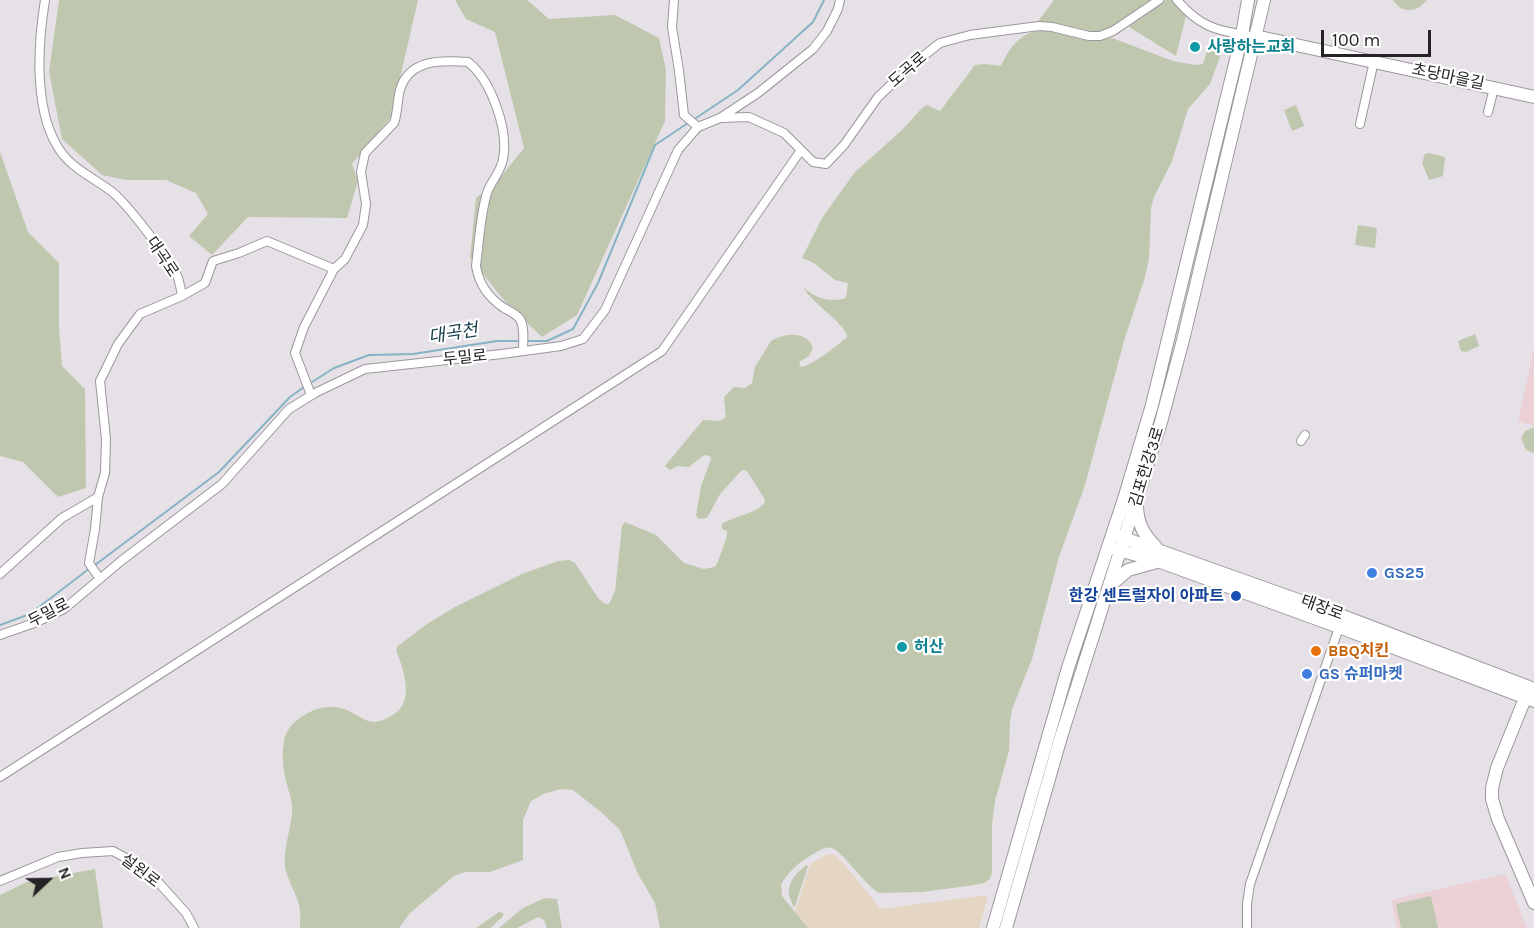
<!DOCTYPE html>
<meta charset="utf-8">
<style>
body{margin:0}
#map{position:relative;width:1534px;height:928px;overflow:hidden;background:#e6e0e7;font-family:Karla,sans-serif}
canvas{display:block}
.north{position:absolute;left:18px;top:850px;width:60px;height:60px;-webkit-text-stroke:4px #fff;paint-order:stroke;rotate:68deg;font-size:16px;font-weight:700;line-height:24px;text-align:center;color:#252325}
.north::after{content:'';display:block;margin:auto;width:21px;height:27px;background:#252325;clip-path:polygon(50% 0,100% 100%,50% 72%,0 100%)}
.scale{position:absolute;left:1321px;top:30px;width:110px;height:27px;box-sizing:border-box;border:3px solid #252325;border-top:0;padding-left:8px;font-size:18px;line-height:21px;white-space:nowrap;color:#252325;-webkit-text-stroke:4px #fff;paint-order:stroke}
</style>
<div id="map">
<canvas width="1534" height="928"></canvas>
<div class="north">N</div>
<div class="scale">100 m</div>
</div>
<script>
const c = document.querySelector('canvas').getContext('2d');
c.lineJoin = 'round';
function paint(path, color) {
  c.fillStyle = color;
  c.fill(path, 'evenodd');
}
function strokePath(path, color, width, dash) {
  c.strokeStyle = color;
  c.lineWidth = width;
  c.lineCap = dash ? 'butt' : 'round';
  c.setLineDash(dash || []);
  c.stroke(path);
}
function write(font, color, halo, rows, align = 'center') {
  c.font = font + ' Karla,"Noto Sans KR",sans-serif';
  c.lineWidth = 4.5;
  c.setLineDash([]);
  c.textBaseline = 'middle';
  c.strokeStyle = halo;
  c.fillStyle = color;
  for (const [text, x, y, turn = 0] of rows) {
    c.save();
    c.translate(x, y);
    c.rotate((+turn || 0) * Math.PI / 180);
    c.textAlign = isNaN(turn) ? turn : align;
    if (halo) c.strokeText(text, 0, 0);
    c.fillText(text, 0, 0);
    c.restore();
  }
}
paint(new Path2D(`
 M828,854l7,1 8,8 38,46 107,-14 -9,33h-171l-13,-16 15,-48z`), '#e5d6c3');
paint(new Path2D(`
 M1534,348v78l-16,-5z
 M1505,874l22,54h-130l-6,-28z`), '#ebd1d6');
paint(new Path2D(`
 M59,0h359l-27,117 -39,47 6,17 -11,37 -99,-1 -36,38 -23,-19 19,-22 -12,-21 -30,-13h-40l-24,-5 -40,-36 -13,-67z
 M455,0h72l22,19 66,-4 44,23 7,32 -1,51 -88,194 -35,22 -35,-33 -37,-46 6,-60 24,-20 24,-30 -29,-116 -29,-13z
 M1054,0h98l-40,26 -13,6h-11l-35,-8h-17z
 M1165,0h7l14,16 -10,40 -47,-29z
 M1393,0h34c-10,13 -25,14 -34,0z
 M1041,30c24,0 47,12 71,8l61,23 22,4 8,-1 5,-15 3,-1 7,1 3,5 -11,30 -22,25 -16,52 -18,36 -3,11 -2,51 -4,18 -21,64 -39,144 -26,72 -27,102 -20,50 -2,13 -1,29 -14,50 -3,24v48l-2,6 -6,4 -10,2 -51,7 -44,1c-14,-8 -38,-43 -47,-45 -8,-2 -15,4 -22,8 -12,7 -23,17 -29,29l1,11 26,32h-148l-5,-25 -17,-29 -18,-44 -19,-18 -28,-22 -12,-1 -18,5 -12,7 -8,19v40l-33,12h-25l-11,4 -44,37 -11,15h-99c0,-8 1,-15 -1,-23 -3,-13 -12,-25 -14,-39 -2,-18 6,-36 7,-54 1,-14 -5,-23 -7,-36 -3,-14 -4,-38 5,-49 13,-15 36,-25 54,-18 10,3 19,12 29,13 6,0 13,-3 18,-6 25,-12 13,-46 5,-66l2,-4 29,-22 28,-17 67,-33 36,-13 11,-1 6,3 23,35 7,6h4l6,-13 7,-65 3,-4 31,13 28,28 20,6 10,-2 3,-3 10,-28v-5l-5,-2v-5c12,-8 35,-10 43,-22l-1,-4 -17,-27 -5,-1 -22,24 -13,24 -8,1 -3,-3 5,-30 10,-27 -1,-3 -6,-1 -15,12 -11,-1 -8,4 -5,-4 38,-46 17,1 6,-4 -2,-20 10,-10 11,1 7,-5 3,-16 16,-26c13,-8 36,-11 42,7l-4,8 -10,6 2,5c14,-3 34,-20 46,-30v-3c-12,-19 -33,-29 -44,-47 12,11 27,16 43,11l2,-15 -13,-3 -21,-17 -12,-5 20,-40 33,-46 47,-42 20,-22 5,-3 13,6 35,-46 10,-1 16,2c8,-18 19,-33 40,-36z
 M1296,105l8,21 -12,5 -8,-21z
 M0,152l28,80 31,31v63l3,40 23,23 1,99 -28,9 -35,-35 -23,-6z
 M1429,153l16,4 -2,19 -14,4 -7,-17 3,-9z
 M1358,225l19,3 -2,20 -20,-3z
 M1475,334l4,12 -13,6 -5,-1 -3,-10z
 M1534,427v26l-8,-3 -5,-12 4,-7z
 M806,865l2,1 -13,40 -1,1c-11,-19 -3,-29 12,-42z
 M95,869l8,59h-103v-33l27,-13z
 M1431,896l7,32h-37l-5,-24z
 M545,898l12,1 5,29h-15l-3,-8 -6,-3 -21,11h-18l24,-20z
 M499,912l4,1v3l-12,12h-15z`), '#bfc8af');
strokePath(new Path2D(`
 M693,120l45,-30 75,-68 11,-22
 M526,341h21l26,-12 25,-46 57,-138 33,-22
 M309,384l25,-16 35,-13 44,-1 84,-13h23
 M95,565l124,-93 71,-75 14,-10
 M0,625l30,-11 60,-46`), '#86b4c5', 2);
const street = new Path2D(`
 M45,0c-7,43 -11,105 11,144 12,23 35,32 55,47 14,10 61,71 67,87 2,6 3,12 4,18l-42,18 -22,30 -18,37 6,58 -1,34 -7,24 -3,32 -6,34 11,16
 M674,0l-2,27 7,44 5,44 14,12
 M1177,0c21,25 38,31 70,35
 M1488,112l6,-24
 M721,118l28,-1 35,16 29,29 13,2 18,-19 34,-48 34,-32 28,-22 30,-8 69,-9 13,1 37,9h11l13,-5 46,-31
 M1360,124l14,-63
 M182,296l23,-13 8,-22 26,-8 28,-12 67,28
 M311,395l-16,-42 9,-26 30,-58 11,-10 18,-34 3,-21 -5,-32 4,-19 29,-30c4,-11 3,-22 6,-33 9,-31 41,-30 68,-28 23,18 41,68 35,97 -2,13 -12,22 -16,34 -7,23 -8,50 -11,73 3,19 13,32 28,42 5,3 12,6 16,11 5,9 3,22 3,32
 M1301,441l4,-6
 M0,574l62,-56 36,-21
 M0,635l37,-13 27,-13 57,-48 101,-77 67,-75 26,-16 50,-24 137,-15 59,-8 22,-7 22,-29 73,-160 20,-23 22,-9 38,-25 55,-44 14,-18 11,-22 2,-9
 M0,777l662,-426 139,-201
 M0,881l58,-24 24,-4 31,-2 22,12 24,20 27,30 8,15
 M1247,928v-24l3,-20 91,-262`);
const secondary = new Path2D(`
 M1255,36l279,61
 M1137,507c1,18 7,28 19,40
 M1118,536l225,80 191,73
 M1115,549l43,12 181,66 195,74
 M1112,584l16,-14 29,-8
 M1528,691l-31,77 -5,20v11l6,20 36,84
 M993,928l75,-260 56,-169 28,-94 90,-370 6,-35
 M1006,928l55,-191 100,-315 22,-82 81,-340`);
strokePath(street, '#9c969d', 10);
strokePath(secondary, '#9c969d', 14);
strokePath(street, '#fff', 8);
strokePath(secondary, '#fff', 12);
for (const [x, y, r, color] of [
 [1195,47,6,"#0f9aa8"],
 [1372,573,6,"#3f7fe0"],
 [1236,596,6,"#1a4fb4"],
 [902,647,6,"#0f9aa8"],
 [1316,651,6,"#e8710a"],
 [1307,674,6,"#3f7fe0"]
]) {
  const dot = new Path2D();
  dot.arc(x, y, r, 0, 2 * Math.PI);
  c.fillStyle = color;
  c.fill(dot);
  strokePath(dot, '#fff', 2);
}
write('bold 16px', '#0d838f', '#fff', [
 ["사랑하는교회",1207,47],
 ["허산",914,647]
], 'left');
write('16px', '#252325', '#fff', [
 ["도곡로",908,70,-41],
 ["초당마을길",1448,77,12],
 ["대곡로",162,257,56],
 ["두밀로",465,358,-6],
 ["김포한강3로",1147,467,-73],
 ["태장로",1322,608,20],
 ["두밀로",49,613,-27],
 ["설원로",140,871,37]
]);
write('bold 16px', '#366cbe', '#fff', [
 ["GS25",1384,573],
 ["GS 슈퍼마켓",1319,674]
], 'left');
write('bold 16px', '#164399', '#fff', [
 ["한강 센트럴자이 아파트",1224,596]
], 'right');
write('bold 16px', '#c56008', '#fff', [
 ["BBQ치킨",1328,651]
], 'left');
write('italic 18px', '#123c49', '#fff', [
 ["대곡천",453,334,-9]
]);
</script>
